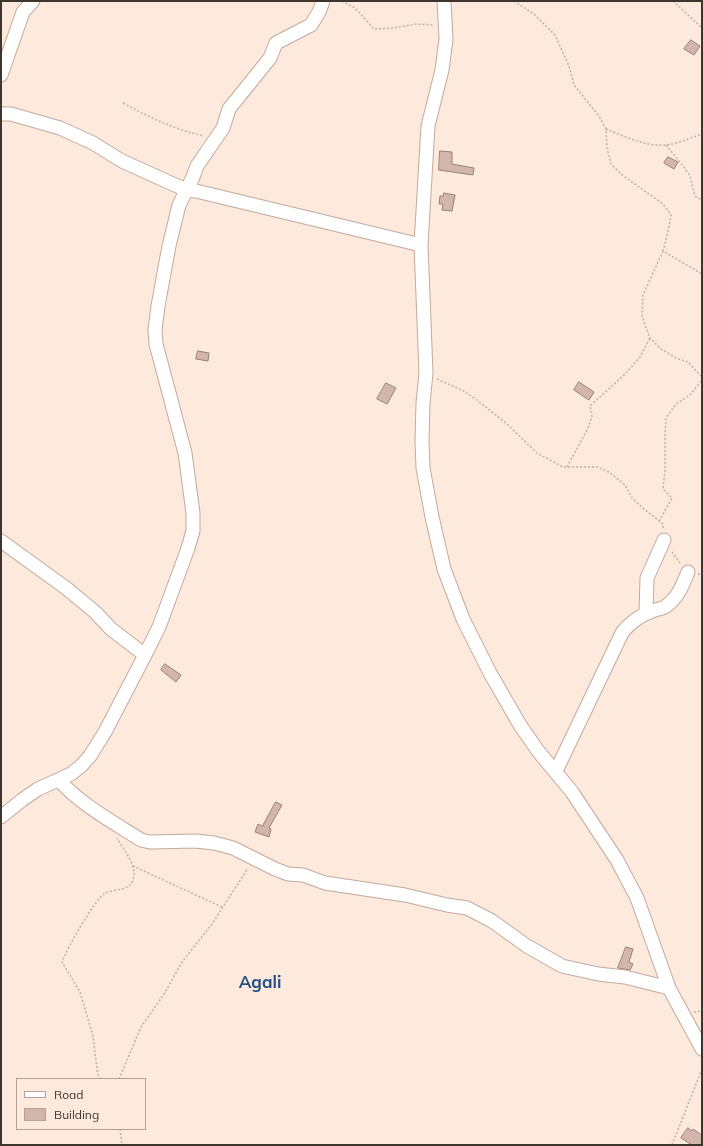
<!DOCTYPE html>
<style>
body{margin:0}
#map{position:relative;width:703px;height:1146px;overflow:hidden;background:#fee9dd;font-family:Mulish,sans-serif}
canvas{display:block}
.frame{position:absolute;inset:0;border:2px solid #3f352f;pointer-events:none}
.legend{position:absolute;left:16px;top:1078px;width:130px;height:52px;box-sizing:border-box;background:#fee9dd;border:1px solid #b2a197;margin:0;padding:5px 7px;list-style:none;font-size:12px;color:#3f352f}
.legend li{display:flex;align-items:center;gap:8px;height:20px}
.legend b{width:20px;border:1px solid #b2a197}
</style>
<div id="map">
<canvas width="703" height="1146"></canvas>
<div class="frame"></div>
<ul class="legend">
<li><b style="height:5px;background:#fff"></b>Road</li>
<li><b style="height:11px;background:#d2b6ab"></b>Building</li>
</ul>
</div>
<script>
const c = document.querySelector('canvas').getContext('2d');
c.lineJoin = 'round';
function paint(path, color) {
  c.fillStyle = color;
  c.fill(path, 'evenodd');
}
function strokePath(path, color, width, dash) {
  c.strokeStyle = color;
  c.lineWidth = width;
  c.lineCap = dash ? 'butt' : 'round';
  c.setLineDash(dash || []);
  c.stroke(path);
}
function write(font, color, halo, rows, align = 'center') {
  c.font = font + ' Mulish,sans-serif';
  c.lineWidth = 3;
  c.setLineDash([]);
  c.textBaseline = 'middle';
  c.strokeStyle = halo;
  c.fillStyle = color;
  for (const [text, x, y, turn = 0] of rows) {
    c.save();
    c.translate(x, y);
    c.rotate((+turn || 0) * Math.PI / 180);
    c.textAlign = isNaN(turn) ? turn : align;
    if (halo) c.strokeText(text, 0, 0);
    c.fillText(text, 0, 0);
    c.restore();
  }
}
const building = new Path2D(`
 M691,40l9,6 -6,9 -10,-6z
 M440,151l12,1v12l22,4 -1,7 -34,-5z
 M668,157l10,5 -4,7 -10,-6z
 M444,193l11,2 -3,16 -10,-1 1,-6h-4l1,-8h3z
 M198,351l11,2 -1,8 -12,-2z
 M579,382l15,10 -5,8 -15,-10z
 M386,383l10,5 -9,16 -10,-5z
 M165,664l16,11 -5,7 -15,-12z
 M276,802l6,3 -13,23 2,1 -2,8 -14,-5 3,-8 4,2z
 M626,947l7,2 -4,13 4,2 -3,6 -12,-2z
 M688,1128l4,3 1,-2 9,6v10h-10l-11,-7z`);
paint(building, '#d2b6ab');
strokePath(building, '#998076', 1);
const minor = new Path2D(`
 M444,1l2,38 -4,31 -14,56 -7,119 5,128 -3,30 -1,39 1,26 9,49 12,52 19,50 27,54 30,52 18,26 34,41 45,68 20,38 32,90 33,61
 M1,75l22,-63 10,-11
 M1,114h10l49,14 33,15 29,18 64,29 10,1 225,54
 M1,541l65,47 29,24 16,17 34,26
 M646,613l1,-35 17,-38
 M556,771l66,-138c8,-11 17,-17 30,-22 4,-2 11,-2 14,-5 12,-8 17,-22 22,-34
 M59,780c22,25 54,42 82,60l9,2 46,-1 18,2 19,5 42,21 13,5 15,1 22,8 80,12 42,10 20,3 25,13 35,25 35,20 36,8 27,3 44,11
 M1,817l21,-17 16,-11 33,-15 11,-9 8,-9 15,-24 40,-77 14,-28 28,-76 6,-20v-18l-8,-60 -29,-109 -1,-14 3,-24 11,-60 10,-41 14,-28 4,-11 26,-38 6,-19 41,-51 6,-15 35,-18 8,-13 4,-11`);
strokePath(minor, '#c2aa9b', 15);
strokePath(new Path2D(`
 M342,1l13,7 19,21 20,-1 22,-4 18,1
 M514,1l20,13 21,21 14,31 5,19 25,31 7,13 1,19 4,16 11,11 41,29 8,11 -3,17 -5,19 39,23
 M673,1l29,27
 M123,103c28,15 50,26 81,33
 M606,129c20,8 44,20 66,15 10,-2 20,-7 30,-10
 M666,145l18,22 6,9 5,20 7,4
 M663,251l-20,44 -1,20 3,10 5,13 11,11 17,10 10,3 14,15
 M437,379l25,11 15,10 30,24 30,29 26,14h34l12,5 16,13 7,13 12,11 19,15v4
 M567,467l20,-37 5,-13 -2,-11 35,-32 15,-17 10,-19
 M659,521l13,-23 -9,-9 2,-19v-37l1,-15 10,-14 14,-9 12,-15
 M672,552l8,11
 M698,574l4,1
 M133,866l89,41
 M694,1012l8,-1
 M101,1079l-3,-4 -1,-6 -4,-33 -13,-44 -18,-30c4,-12 32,-61 42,-68 9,-6 25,-2 29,-14 5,-14 -10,-31 -16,-42
 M119,1079l22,-52 23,-33 18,-32 30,-38 36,-56
 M120,1129l2,16
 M672,1145l30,-76`), '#c1afa5', 1.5, [2, 2]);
strokePath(minor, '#fff', 13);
write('bold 17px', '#234f83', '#fee9dd', [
 ["Agali",260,983]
]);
</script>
